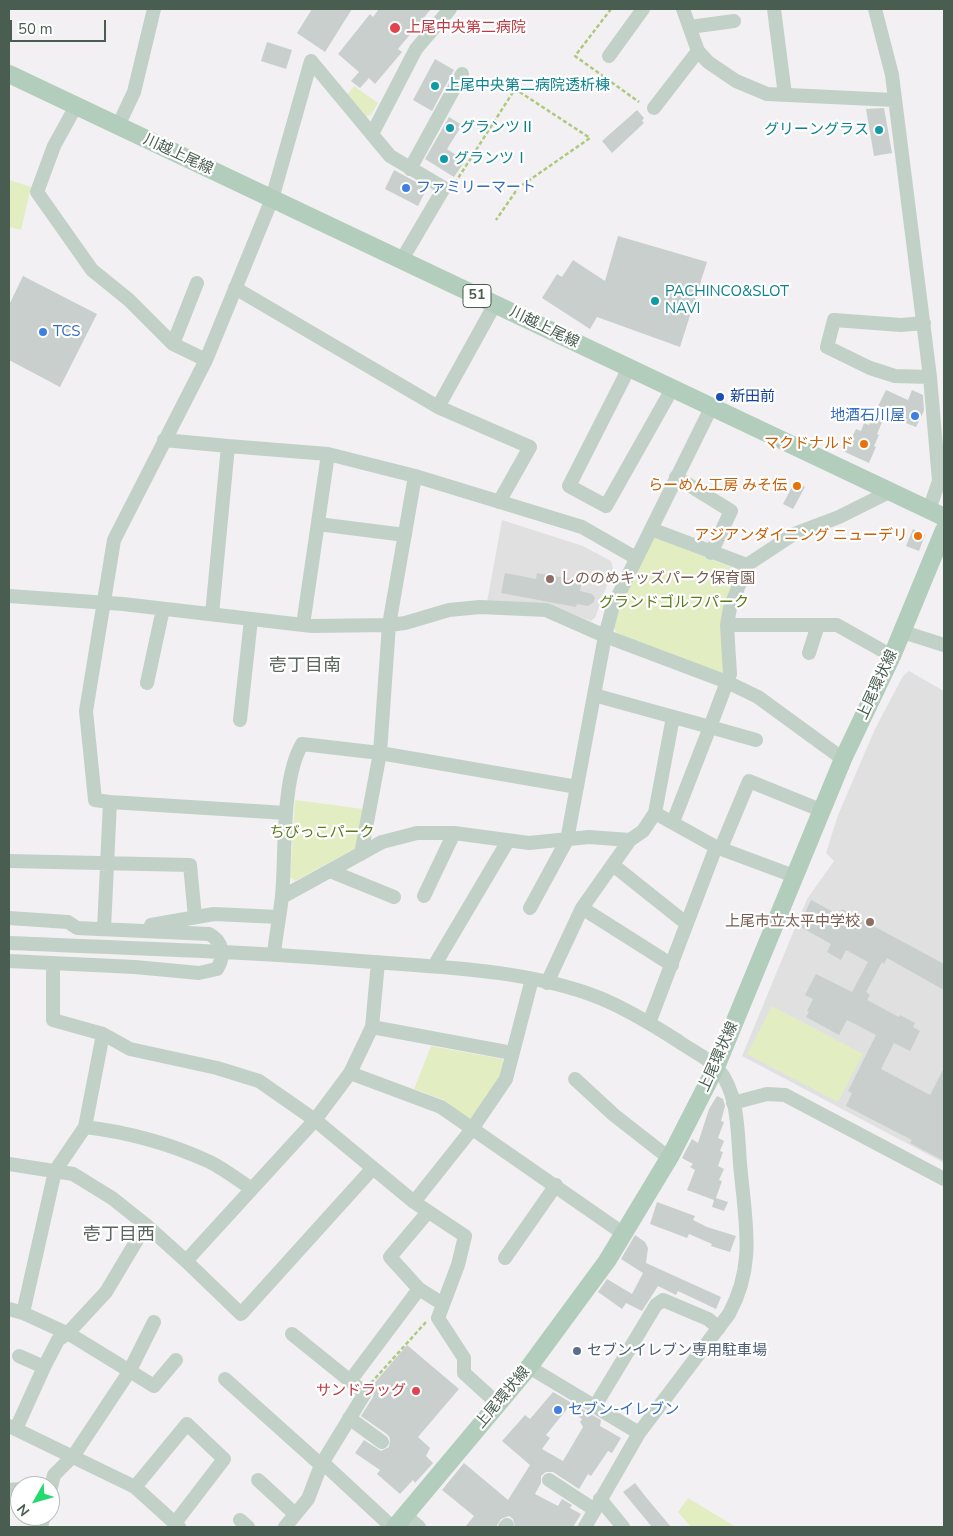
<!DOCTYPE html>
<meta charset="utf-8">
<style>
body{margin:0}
#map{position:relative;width:953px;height:1536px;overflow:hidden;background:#f2f0f3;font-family:"Nunito Sans",sans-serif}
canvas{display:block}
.frame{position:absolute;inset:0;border:10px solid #495d50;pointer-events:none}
.north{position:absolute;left:10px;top:1476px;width:50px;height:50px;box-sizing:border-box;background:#fff;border:1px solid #b6beb9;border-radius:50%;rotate:232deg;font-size:14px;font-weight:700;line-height:20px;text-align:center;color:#495d50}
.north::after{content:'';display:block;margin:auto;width:18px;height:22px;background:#24d96f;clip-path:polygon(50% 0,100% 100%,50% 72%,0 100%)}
.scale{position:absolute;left:10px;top:20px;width:96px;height:22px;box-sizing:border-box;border:2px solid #495d50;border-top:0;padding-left:6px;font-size:15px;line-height:18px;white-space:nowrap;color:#495d50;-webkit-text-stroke:4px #fff;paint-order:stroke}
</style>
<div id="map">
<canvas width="953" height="1536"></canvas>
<div class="frame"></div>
<div class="north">N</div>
<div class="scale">50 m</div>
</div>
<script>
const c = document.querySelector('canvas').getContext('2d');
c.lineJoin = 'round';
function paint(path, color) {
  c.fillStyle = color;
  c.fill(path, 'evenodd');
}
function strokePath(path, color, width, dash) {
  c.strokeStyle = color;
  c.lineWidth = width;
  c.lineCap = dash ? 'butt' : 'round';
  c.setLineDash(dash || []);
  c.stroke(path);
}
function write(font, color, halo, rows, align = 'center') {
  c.font = font + ' "Nunito Sans","Noto Sans JP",sans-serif';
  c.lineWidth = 4.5;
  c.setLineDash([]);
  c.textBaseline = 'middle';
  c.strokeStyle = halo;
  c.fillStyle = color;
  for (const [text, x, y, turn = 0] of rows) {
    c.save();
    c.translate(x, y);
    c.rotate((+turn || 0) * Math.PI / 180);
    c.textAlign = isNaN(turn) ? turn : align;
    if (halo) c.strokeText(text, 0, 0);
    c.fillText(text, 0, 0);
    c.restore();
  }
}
paint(new Path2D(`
 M502,520l81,26 28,15 2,7 -18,50 -4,3 -40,-14 -64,-5z
 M909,671l35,20v472l-202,-107 65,-157 27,-38 -8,-8 12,-38 37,-86 28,-53z`), '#e0e0e1');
paint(new Path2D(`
 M354,86l24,17 -7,12 -5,1 -19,-21z
 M9,180l22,7 -10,43 -12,-3z
 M656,537l77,31 6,5 -15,99 -5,4 -102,-43 -3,-6 13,-42 23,-45z
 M295,800l68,9 -5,38 -63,34 -5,-4z
 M772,1006l91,48 -25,48 -91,-48z
 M431,1046l71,13c8,20 -18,44 -29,59l-6,2 -23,-20 -30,-11z
 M688,1498l48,29h-45l-13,-15z`), '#e3edc2');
paint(new Path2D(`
 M312,9h40l-27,43 -28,-19z
 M379,9h52l-33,40 4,3 -27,32 -6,-6 -9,10 -9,-7 8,-9 -21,-18 32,-40 3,3z
 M267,42l25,8 -6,19 -25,-8z
 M435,59l19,11 -22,41 -19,-11z
 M884,108l8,45 -18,3 -8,-47z
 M637,110l7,8 -2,3 2,2 -32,30 -10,-12z
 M449,117l13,8 -15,24 18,12 -11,16 -29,-18z
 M394,170l33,18 -9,18 -33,-17z
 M618,236l89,26 -27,85 -83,-30 -7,12 -48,-31 15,-24 5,3 11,-17 32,21z
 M23,276l74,38 -37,73 -51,-27v-55z
 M886,390l22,10 4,-10 11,5 1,16 -8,16 -31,-12 -8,19 2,1 -5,11 2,1 -7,16 -24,-11 11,-23 5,2 3,-8 5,2z
 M795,481l10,6 -12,22 -10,-5z
 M913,529l12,6 -6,16 -13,-5z
 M505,573l31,6 1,-6 45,8 -2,10 12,3 3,4 -1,4 -6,4 -11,-2 -1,3 -75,-14z
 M811,900l28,15 3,-6 102,55v26l-57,-32 -3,6 -2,-2 -16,30 4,3 -3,5 32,17 1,-2 15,8 -2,4 7,4 -10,20 -16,-8 -13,26 49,26 14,-27v93l-34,-18 2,-3 -66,-34 6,-13 -4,-2 28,-56 -29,-15 -8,15 -33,-18 3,-5 -2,-1 6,-12 -8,-4 11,-21 36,18 16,-30 -22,-12 -5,10 -14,-8 4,-8 -32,-18z
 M717,1096l6,3 2,7 -4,15 3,1 -6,16 6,3 -4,10 3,1 -5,14 6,3 -5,11 3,1 -6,17 12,4 -4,9 -12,-4 2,-7 -27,-10 8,-20 -5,-3 3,-3 -11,-6 10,-19 6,4 11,-34z
 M657,1202l38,14 -2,4 14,7 29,9 -6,16 -19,-6 1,-2 -23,-10 -2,4 -37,-14z
 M635,1235l10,7 3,6 -2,15 75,34 -5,12 -38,-18 -2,4 -18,-9 -16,25 -16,-8 -4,6 -24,-17 9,-13 25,15 11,-21 -22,-14z
 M407,1345l52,44 -41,48 12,11 -4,8 7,7 -18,20 -2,-3 -13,14 -23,-20 3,-4 -25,-17 9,-13 17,11 8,-4 1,-8 -2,-4 -27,-19 12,-19 1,-6 -3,-4z
 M553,1392l48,28 -1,6 21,12 -9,15 -4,-2 -17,25 -3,-2 -9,15 -26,-17h-7l-5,4v7l-6,11 23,12 4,-7 10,6 -2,3 11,6 -8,13h-58l-2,-8 -4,-3 -8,3 -5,8h-31l9,-11 -32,-26 22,-27 44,37 22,-35 -28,-24 23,-26 5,4zM567,1409l15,10 -2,3 3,5 -20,34 -21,-12 8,-11 -4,-3z
 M635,1483l10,13 26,31h-19l-29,-35z`), '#c8cfcc');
strokePath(new Path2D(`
 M611,9l-36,47 64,46
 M455,183l60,-94 75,49 -72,50 -22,32
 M371,1383l55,-61`), '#aec97c', 2.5, [4, 2.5]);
strokePath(new Path2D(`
 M683,9l15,42 10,11 28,19 31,13 127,6
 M774,9l11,86
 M875,9l17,66 38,302 9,104 -10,29
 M690,27l44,-6
 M609,56l34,-47
 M76,106l-22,40 -17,46 55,78 37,30 44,44 33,16
 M654,108l44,-57
 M118,126l16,-34 20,-83
 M372,134l44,-85 34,-40
 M410,169l52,-95
 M235,288l203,119 92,40 -31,55
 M924,323l-23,2 -67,-5 -7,27 43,21 25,8 35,1
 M173,344l24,-61
 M629,368l-60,118 37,20 66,-117
 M438,407l57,-103
 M164,440l64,6 -16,168
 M228,446l100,8 -25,171
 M328,454l87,22 -26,149 -9,128 -19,101
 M415,476l167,51 54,31
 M676,477l55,34 -20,42
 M318,524l87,11
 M747,565l47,-31 45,-17 50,-25
 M9,596l114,8 189,22 77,-1 16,-2 44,-13 31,-3 66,3 59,26 122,46 31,15 85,62
 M727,625h110l55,31
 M903,632l41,13
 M809,653l9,-28
 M147,683l16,-74
 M594,695l116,32 20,-53 -3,-49 3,-17 17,-43 -96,-36
 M240,720l11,-101
 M110,802l-15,-2 -9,-89 28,-171 92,-180 66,-161 39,-138 79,95 54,32 -43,73
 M655,813l61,34 78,29
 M673,822l37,-95 46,13
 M721,848l28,-67 74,30
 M9,861l181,4 5,52
 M613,865l74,59
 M330,871l64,26
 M424,896l30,-63
 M282,897l100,-55 35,-9h37l75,10 60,-6 41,3 13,-9 12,-18 18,-96
 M530,908l37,-68 38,-204 8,-30 98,-198
 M582,908l90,57
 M9,918l59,4 9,6 132,6c14,7 16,22 8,35l-18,4 -64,-6 -126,-6
 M151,925l63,-11 65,3
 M104,929l6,-127 176,11
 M9,943c117,5 234,8 351,18 78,6 167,8 240,37 27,11 53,27 78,43 12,9 31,17 40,28 23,27 19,72 23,105 5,52 14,92 -12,140l-90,119 -54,94
 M274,954c2,-20 6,-39 8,-58 4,-42 -1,-116 20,-152l78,9 197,34
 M53,964v56l50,14 27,15 87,19 42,13 56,39 99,82 51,34 -7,29 -20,53 26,40v15l34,31
 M434,966l74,-125
 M547,983l35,-75 48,-68
 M649,1023l67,-176
 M372,1027l140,26
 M350,1073l91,34 183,127
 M575,1079l39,36 55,43
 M733,1103l34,-9 18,1 159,84
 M85,1127l18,-93
 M9,1164l64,10 39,24 34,27 40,36 129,-141 35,-47 22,-46 6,-65
 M414,1202l58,-73 34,-50 26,-100
 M428,1212l-38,45 29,32 24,15
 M505,1258l51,-73
 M186,1261l55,53 132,-146
 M9,1309l14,4 48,22 83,51 22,-26
 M23,1313l32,-142 30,-44c42,5 86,17 125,35 14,7 28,18 42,27
 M44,1367l14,-27 10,-7 38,-41 40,-67
 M529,1367l110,66
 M225,1379l96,86
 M350,1381l69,-92
 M595,1406l61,-101 7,-5 45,19 11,9
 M349,1418l33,24
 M9,1426l126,61 44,40
 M16,1429l28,-62 -25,-11
 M322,1462l70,65
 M258,1480l37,34
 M549,1480l46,30
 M135,1487l52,-63 37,35 -49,64
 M9,1490l11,-1
 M50,1491l4,-16 20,-20 55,-83 25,-50
 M600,1499l23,28
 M405,1515l14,12
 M240,1520l8,7
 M41,1527l3,-11
 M285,1527l23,-28 13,-34 44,-72 -73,-59
 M505,1527l2,-2`), '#c2d1c7', 14);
strokePath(new Path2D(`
 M9,74l935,443
 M395,1527l134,-160 78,-106 64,-106 45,-88 127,-308 49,-103 52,-126`), '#b2cdbb', 18);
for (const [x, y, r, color] of [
 [395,28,6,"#e0444e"],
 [435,86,5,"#0f9aa8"],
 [450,128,5,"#0f9aa8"],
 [879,130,5,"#0f9aa8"],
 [444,159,5,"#0f9aa8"],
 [406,188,5,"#3f7fe0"],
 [655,301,5,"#0f9aa8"],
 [43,332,5,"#3f7fe0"],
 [720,397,5,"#1a4fb4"],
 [915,416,5,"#3f7fe0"],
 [864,444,5,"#e8710a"],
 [797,486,5,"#e8710a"],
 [918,536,5,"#e8710a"],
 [550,579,5,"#8d6e63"],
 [870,922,5,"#8d6e63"],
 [577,1351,5,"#5c6f8a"],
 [416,1391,5,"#e0444e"],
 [558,1410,5,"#3f7fe0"]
]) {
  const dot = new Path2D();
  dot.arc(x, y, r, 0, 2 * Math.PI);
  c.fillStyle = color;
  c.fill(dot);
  strokePath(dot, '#fff', 2);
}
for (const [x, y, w] of [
 [477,296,28]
]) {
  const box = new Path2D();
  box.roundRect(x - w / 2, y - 11.5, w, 23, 4);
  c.fillStyle = '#fff';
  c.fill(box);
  strokePath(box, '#495d50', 1);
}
write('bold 14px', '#495d50', null, [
 ["51",477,296]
]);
write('15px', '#be3a42', '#fff', [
 ["上尾中央第二病院",406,28],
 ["サンドラッグ",406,1391,"right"]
], 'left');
write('15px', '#0d838f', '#fff', [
 ["上尾中央第二病院透析棟",445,86],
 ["グランツⅡ",460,128],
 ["グリーングラス",869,130,"right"],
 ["グランツⅠ",454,159],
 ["PACHINCO&SLOT",665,292],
 ["NAVI",665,309]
], 'left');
write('15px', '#495d50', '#fff', [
 ["川越上尾線",178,155,25],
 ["川越上尾線",544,328,26],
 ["上尾環状線",878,685,-65],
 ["上尾環状線",719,1057,-66],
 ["上尾環状線",503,1398,-50]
]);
write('15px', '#366cbe', '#fff', [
 ["ファミリーマート",416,188],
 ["TCS",53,332],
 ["地酒石川屋",905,416,"right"],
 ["セブン-イレブン",568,1410]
], 'left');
write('15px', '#164399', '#fff', [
 ["新田前",730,397]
], 'left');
write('15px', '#c56008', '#fff', [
 ["マクドナルド",854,444],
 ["らーめん工房 みそ伝",787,486],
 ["アジアンダイニング ニューデリ",908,536]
], 'right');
write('15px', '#785e54', '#fff', [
 ["しののめキッズパーク保育園",560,579],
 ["上尾市立太平中学校",860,922,"right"]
], 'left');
write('15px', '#5a7b1d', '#fff', [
 ["グランドゴルフパーク",674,603],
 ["ちびっこパーク",322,833]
]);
write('15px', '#4e5e75', '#fff', [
 ["セブンイレブン専用駐車場",587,1351]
], 'left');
write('18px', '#5d6560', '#fff', [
 ["壱丁目南",305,667],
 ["壱丁目西",119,1236]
]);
</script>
